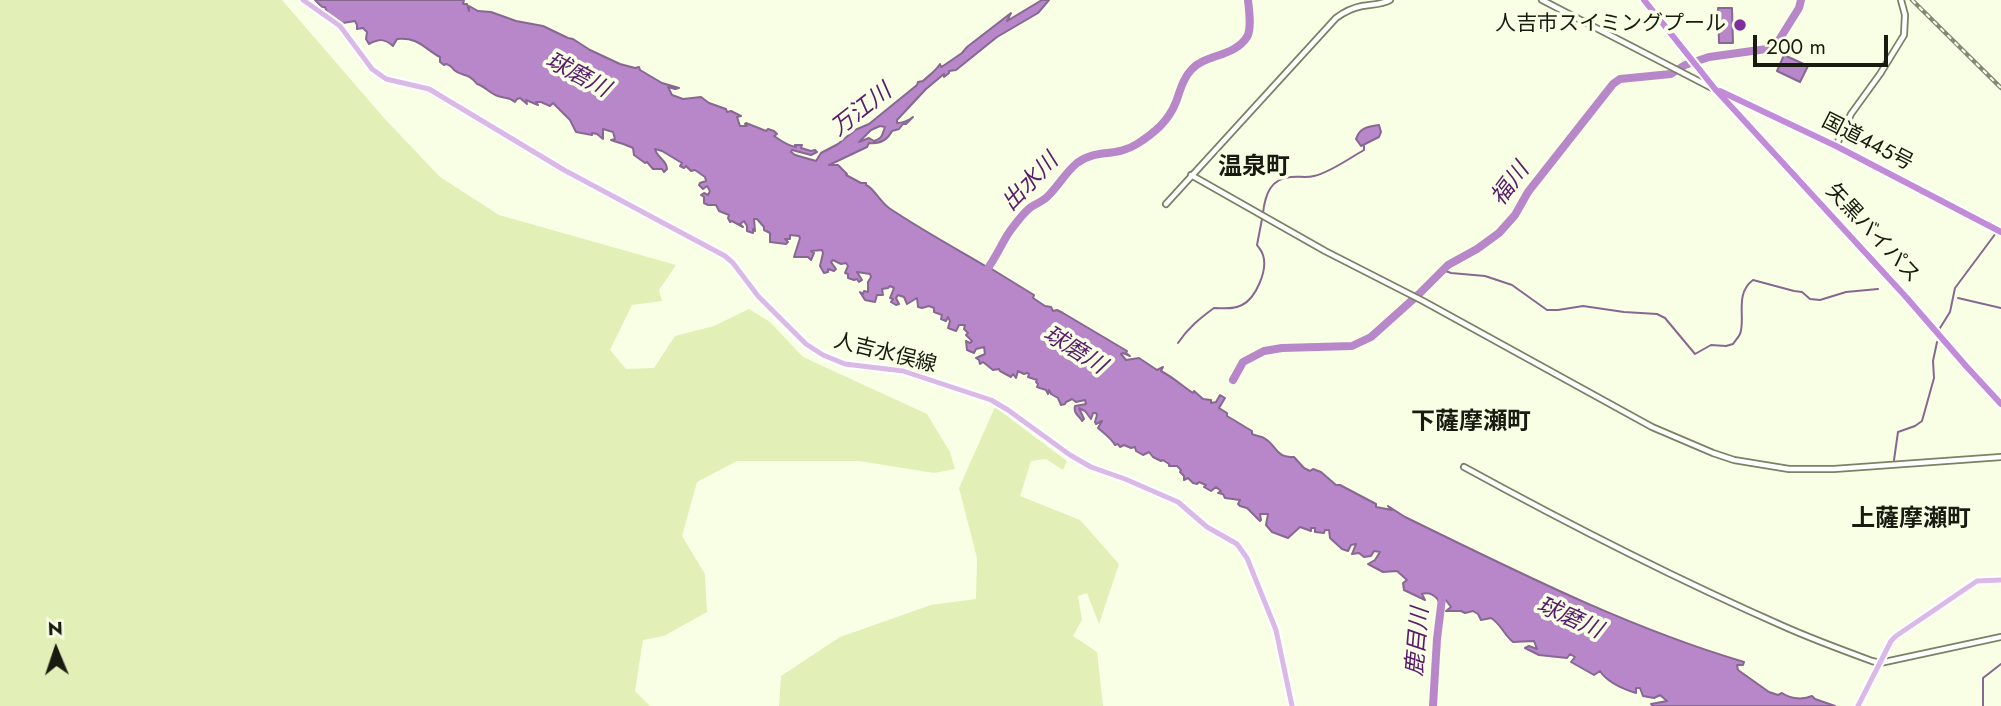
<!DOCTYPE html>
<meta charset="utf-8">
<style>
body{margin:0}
#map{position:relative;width:2001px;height:706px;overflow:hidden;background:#f9ffe5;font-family:Jost,sans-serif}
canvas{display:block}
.north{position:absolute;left:21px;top:615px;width:70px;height:70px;-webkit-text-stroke:5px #f9ffe5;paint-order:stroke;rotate:358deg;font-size:19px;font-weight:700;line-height:28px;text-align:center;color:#191b10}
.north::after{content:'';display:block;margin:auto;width:24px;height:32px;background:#191b10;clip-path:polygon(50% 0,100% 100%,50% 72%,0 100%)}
.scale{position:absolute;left:1753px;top:35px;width:135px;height:32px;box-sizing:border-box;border:4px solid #191b10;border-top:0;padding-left:9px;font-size:21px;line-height:24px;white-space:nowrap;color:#191b10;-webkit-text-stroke:5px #f9ffe5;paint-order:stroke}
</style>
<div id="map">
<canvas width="2001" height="706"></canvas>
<div class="north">N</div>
<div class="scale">200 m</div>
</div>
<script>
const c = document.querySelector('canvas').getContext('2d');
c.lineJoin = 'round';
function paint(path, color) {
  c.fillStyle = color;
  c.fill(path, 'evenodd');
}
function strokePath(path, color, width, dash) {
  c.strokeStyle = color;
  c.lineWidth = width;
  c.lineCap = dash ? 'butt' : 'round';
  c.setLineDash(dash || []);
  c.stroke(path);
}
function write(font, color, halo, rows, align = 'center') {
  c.font = font + ' Jost,"Noto Sans JP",sans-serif';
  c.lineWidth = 7;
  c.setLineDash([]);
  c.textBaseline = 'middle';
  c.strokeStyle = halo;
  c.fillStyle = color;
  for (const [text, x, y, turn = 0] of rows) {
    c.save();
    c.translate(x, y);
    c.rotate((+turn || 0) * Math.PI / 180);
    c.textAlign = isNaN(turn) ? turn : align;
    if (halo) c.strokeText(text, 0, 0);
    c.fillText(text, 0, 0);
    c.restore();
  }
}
paint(new Path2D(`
 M0,0h282l102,118 56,59 59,38 177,50 -17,25 3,11 -30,4 -22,45 16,19 28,-1 21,-32 39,-10 35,-17 21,13 33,35 124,57 23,38 5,17 -21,4 -75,-12h-122l-40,21 -15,54 23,38 2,38 -43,24 -21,4 -8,51 15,15h-650z
 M995,407l72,54 -4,9 -17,-11 -15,2 -11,35 60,24 39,44 -20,60 -12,-31 -9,3 4,24 -9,16 24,16 6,54h-324l2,-30 59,-39 91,-32 45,-6 1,-41 -18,-70z`), '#e2efb7');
const water = new Path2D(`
 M315,0h149l-1,4h4l2,7v-5l9,5 13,1 25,9 27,5 25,12 5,1 17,11 30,14 15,4 4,-1 1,3 22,13 17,5 -4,1 -7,-2 4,8 11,4 18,-2 8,6 17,6 1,3 4,-1 10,5 -4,1 3,9h7l-2,-2 1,-1 20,8 2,-2 6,2 3,3 -3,2c7,5 14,10 22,11l-1,-2h7l-1,3 10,3 4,-1 2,2 -6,3 -19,-5 -1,2 4,3 21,6 5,-8 17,-9 17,-14 14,-6 48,-39 1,-3 5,-1c6,-6 12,-9 17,-17l1,3 2,-1 19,-13 5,-6 44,-34 -4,8 35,-21h7l-11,13 -41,24 -41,33 -7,1v2l-5,4v-3l-18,15 -29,31v3c7,0 11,-2 16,-6l-7,7h-3l-4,5 -7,2c-5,10 -14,13 -23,12l-2,4 -38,18h9l9,9 -1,1 15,8h5v2c8,3 13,16 23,23 31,21 66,40 98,59l3,-4 2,2 -2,3 44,27 -1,3 12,8 6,1 2,4 4,-1 6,3 64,38 -1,2 4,3 -7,-3 -2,1 5,6 13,-2 18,12 6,-3 -2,4c13,7 20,14 32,22l1,-2 9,8 8,1v3l5,-1 4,-7 5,3 -6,10 8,5v3c9,5 16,10 25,15v3c4,2 8,2 12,4 14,8 10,19 30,19l10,11 6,3 3,-2 8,3 15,13h4l36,19v3l16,3 -4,-4 17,11c111,54 221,110 339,145l-1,3h-6l1,5 31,22 9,3 4,-2c9,6 21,7 30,3l3,3 20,7h-182l-2,-2 16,-3 -7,-6 -6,3 -11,-2 -3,-8h-4v5c-13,-4 -29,-11 -36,-22l-6,4 -23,-13 4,-5 -5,-3 -3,4 -28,-3 -14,-7 4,-2 8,3 -3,-8 -21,1c-9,-7 -12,-18 -22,-24l-10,2 -3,-6 -5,-3 -8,2 -4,-2h-15l5,-4 -6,-8 -6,3c-3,-7 -10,-10 -17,-8l3,6 -21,-10 -1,-7 4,-3 -10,-9 -14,1 -15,-8 7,-4 5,-8 -6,-1 -3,5 -7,1 -5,-4 -7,1 4,-10 -5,1 -3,6 -6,-2 -12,-11 -1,-8h-4l-1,3 -9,-1v-4h-4v3l-11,-4 -12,11 -16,-6 -6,-7 2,-11h-8l1,6 -1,1 -13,-13 -7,-2 -2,-2 2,-4 -15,-2 -2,-4 -5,-1 3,-2 -5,-4 -5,4 -7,-4 2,-2 -7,-3 -2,2 -4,-1 -5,-5 -4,2v-4l-4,-4 1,-2 -4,-4h-8v-2l-6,-4 -2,1 -8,-4 -4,-5 -6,3 -7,-4 -1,-4 -4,1 -7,-3 -4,2 -2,-3 -3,1c-4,-7 -10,-11 -17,-17l4,-7 -6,3 -1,-2 2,-7 -1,-2h-3l-2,6 -6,-8 -6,-3 5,11 -2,2c-2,-5 -9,-7 -7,-15l11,-2 -1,-4 -9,2 -4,-3 -6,3 -1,2 -4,1 -3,-7 -7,-4 -2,-4 -1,4 -2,-4 -9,-3 1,-3 -2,-2 1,-2 -9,-3 1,-3 -2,-1 -3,1 -6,-3 -2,7 -3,-4 -2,3 -11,-6 -1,-2 -6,1 -10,-8 -3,2 -1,-4 -3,-2 9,-4 -1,-7 -8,2 -2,4 -7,-3 -1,-9 4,2 2,-2 -6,-6 2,-2 -4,-4 1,-4h-6l-3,6 -8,-3 2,-7 -2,-4 -2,4 -5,-2 1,-4 -8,-3v-4l-5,-2 -7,2 -4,-1 -1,-9 -10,6 -3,-7 -6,-2 -2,3 3,6 -3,1 -5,-3 2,-3 -3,-1 4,-10 -4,-2 -2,2 -6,1 1,6h-6l-2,7 -10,-2 -5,-8 3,2 1,-3 4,1v-10l3,-5 -1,-3 -13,-2 5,8 -3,2 -2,-3 -3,1 -6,-2v-4l-3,-1 3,-7 -2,-3 -5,1 -8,-4 -2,2 5,7 -2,2 -6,-2v3l-4,1 -4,-7 3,-13 -1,-3 -11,1 3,2 -3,7 -3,-3h-14l6,-19 -1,-2 -9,-1v4h-5l3,3 -2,2 -16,-2v-9l-6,-3v-3l-7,-8h-3l1,12 -2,-2v4l-6,-2v-5l-3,-5 -4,3 3,3 -11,-6 -2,1 -2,-4 1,-3 -10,-4 -3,-6h-8l-4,-2v-6l-3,-2 3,-2 4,2 2,-4 -3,-5 -4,3 -4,-4 1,-2 6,-2 -1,-4 -10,-7 -4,1 -5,-5 -2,2 -4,-2 2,-3 -20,-12 -7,-2c2,9 12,11 12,20l-3,3 -2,-3h-9l-6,-7 -2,1 -11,-8 -1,-7c-8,-4 -14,-5 -22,-8l4,-1 -2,-7 -10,-3v10l-6,-5 -5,-1v2l-16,-3 -6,-12 -17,-17 -3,3 -9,-4h-5l2,3 -12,-5 1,4 -7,-6 -3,1 -2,3c-7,-6 -9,-3 -17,-6 -8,-2 -13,-10 -21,-12 -9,-12 -15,-7 -23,-14 -2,-3 -4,-5 -8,-6l-2,1 -4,-3v-5c-17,-9 -21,-20 -43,-18l-4,7c-9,-8 -14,-7 -24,-2l-3,-5 1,-7 -4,-4 -6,1v-4l-2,-4 -12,2 -16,-10 -2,-6h-3zM880,126l5,1c-3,8 -2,11 -11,14l-5,-3 -10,4 12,-12z
 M1718,8h14l1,35h-14z
 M1784,55l24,11 -8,16 -23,-11z
 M1379,125l2,7 -2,5 -18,9 -5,-7c4,-12 12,-12 23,-14z`);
paint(water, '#b787ca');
strokePath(water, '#886792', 2);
strokePath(new Path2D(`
 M1263,213c2,-17 7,-35 28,-36 8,-1 15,1 23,-1 17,-4 34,-17 50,-26v-4
 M1443,270l8,3 34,3 27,9 35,25h11l25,-4 41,6 33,2 8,4 30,36 16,-9 15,1 7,-2c2,-3 5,-6 7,-10 6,-15 -6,-40 13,-54l41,11 8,1 8,7 10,1 26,-8 32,-3
 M1958,298l43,10
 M1940,328l10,-16 5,-24 41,-55
 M1178,343c10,-15 21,-24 36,-35 9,0 18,2 28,-3 14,-7 26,-35 21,-50 -1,-4 -4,-7 -6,-10l5,-26
 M1894,460l4,-28 17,-6 7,-5 12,-43 -1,-17 4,-19
 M1983,706v-28l18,-14`), '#886792', 2);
strokePath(new Path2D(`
 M985,272c10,-12 16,-28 25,-41 6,-8 13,-18 21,-24 6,-4 13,-6 18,-12 10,-10 17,-23 28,-32 20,-15 38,-5 60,-19 17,-11 31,-22 39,-42 4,-11 7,-24 16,-33 14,-15 42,-12 55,-32 5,-9 2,-27 1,-37
 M1233,380l10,-18 21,-11 18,-3 70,-2 19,-9 48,-43 29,-29 29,-16 22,-16 16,-18 13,-23 85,-108 7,-5 51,-5 14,-9 24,-8 65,-9 25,-40 2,-8
 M1433,706l4,-67 6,-49`), '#b787ca', 8);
const minor = new Path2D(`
 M1542,0l170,88
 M1836,146l15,-32 29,-40 24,-39 1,-20 -4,-15
 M1191,175l134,76 98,50 229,126 61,26 21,7 55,9h45l167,-12
 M1166,204l170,-186c8,-6 16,-10 26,-12 10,-2 19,-1 28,-6
 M1464,467c104,57 210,111 319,159 29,13 59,24 89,35l8,2 121,-26`);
const major = new Path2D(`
 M303,0l37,26 32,43 14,10 43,10 135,81 161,86 8,7 25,33 48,48 17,11 22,9 58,7 88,29 17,10 62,45 21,12 34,12 53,23 29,25 30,17 10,14 29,72 16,76
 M1858,706l33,-65 5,-5 81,-55 24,-1`);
const highway = new Path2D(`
 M1644,0l71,89 191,208 60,69 35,38
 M1720,91l116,55 165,86`);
strokePath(minor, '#7a8164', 8);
strokePath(major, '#fff', 9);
strokePath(highway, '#fff', 10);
strokePath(minor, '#fff', 4.5);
strokePath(major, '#dab9e7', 5);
strokePath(highway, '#c28bd7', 6);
const rail = new Path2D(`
 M1912,0l89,88`);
strokePath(rail, '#848876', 4.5);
strokePath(rail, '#f9ffe5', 2, [5]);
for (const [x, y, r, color] of [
 [1740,25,7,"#812e9d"]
]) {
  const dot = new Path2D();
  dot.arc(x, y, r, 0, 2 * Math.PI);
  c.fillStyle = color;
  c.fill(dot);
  strokePath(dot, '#f9ffe5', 2.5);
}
write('21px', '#191b10', '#f9ffe5', [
 ["人吉市スイミングプール",1726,25]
], 'right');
write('21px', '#191b10', '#f9ffe5', [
 ["国道445号",1867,143,27],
 ["矢黒バイパス",1872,234,47],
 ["人吉水俣線",885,354,14]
]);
write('italic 23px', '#581b6c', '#f9ffe5', [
 ["球磨川",577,76,28],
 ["万江川",862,111,-38],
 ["出水川",1031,183,-46],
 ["福川",1511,185,-53],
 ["球磨川",1074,351,32],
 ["球磨川",1569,619,24],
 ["鹿目川",1419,642,-85]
]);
write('bold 24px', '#191b10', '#f9ffe5', [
 ["温泉町",1254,168],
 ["下薩摩瀬町",1471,423],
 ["上薩摩瀬町",1911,520]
]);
</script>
